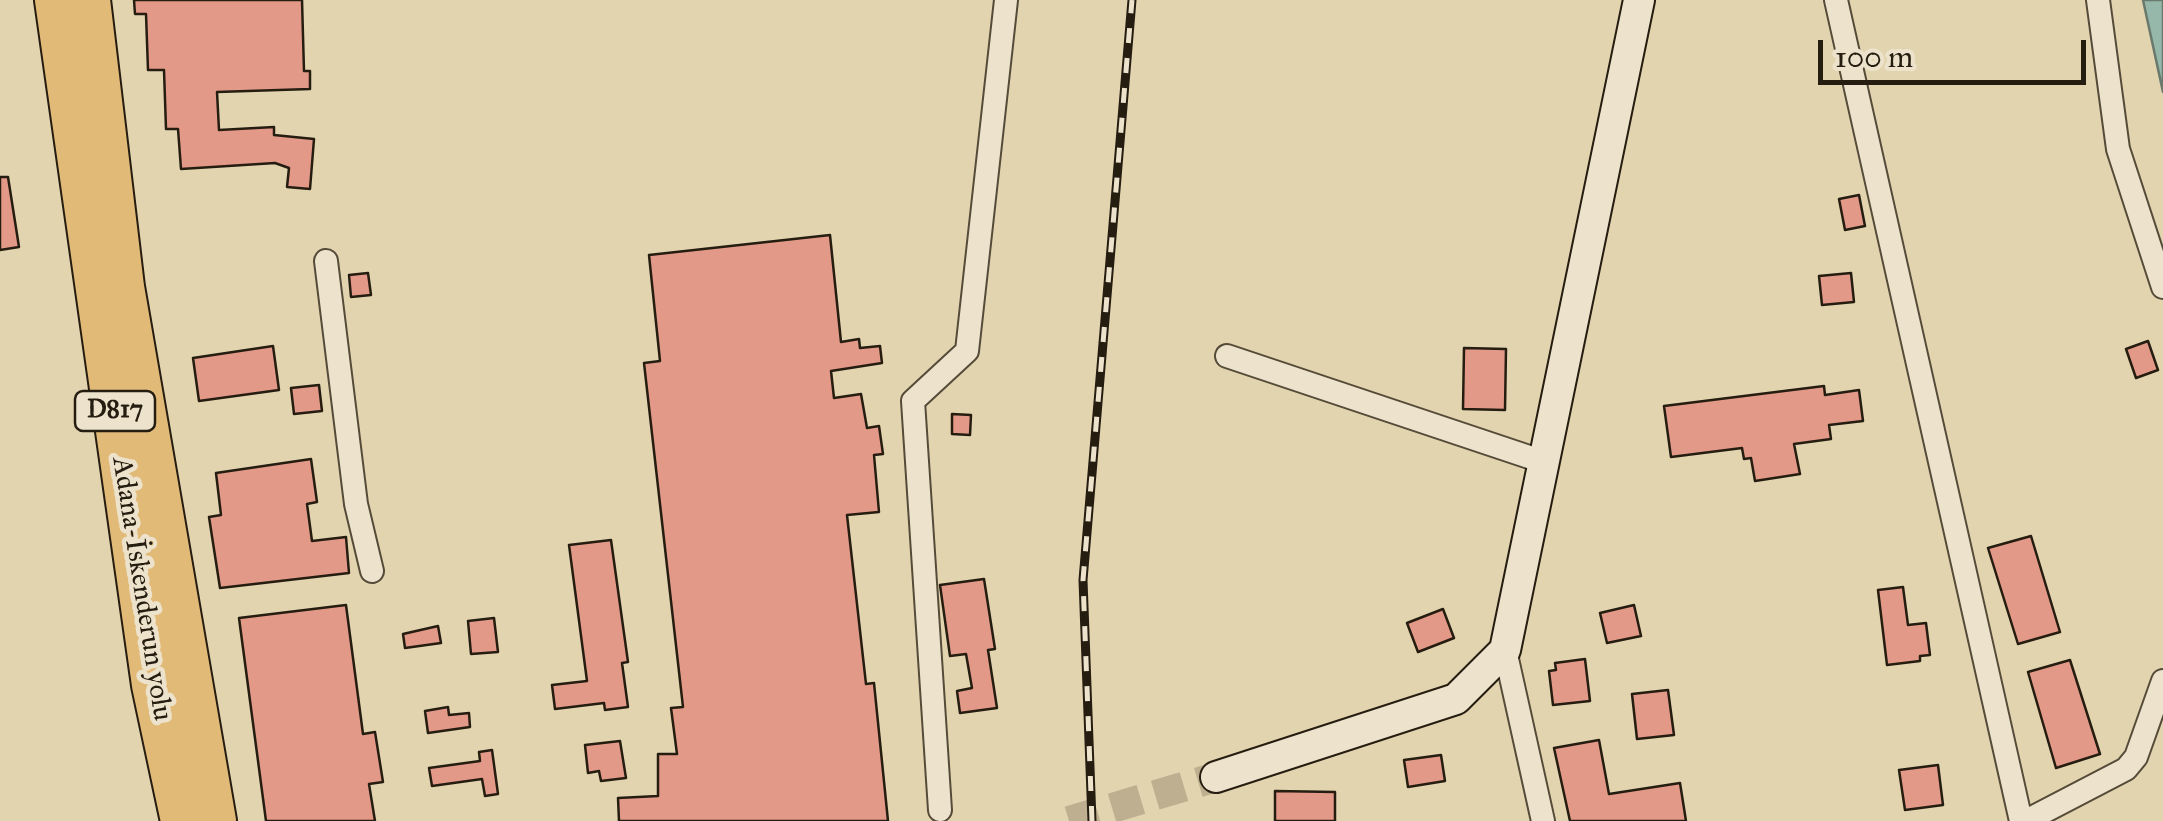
<!DOCTYPE html>
<meta charset="utf-8">
<style>
body{margin:0}
#map{position:relative;width:2163px;height:821px;overflow:hidden;background:#e3d4b0;font-family:"IM FELL Great Primer",serif}
canvas{display:block}
.scale{position:absolute;left:1818px;top:40px;width:268px;height:45px;box-sizing:border-box;border:5px solid #261d11;border-top:0;padding-left:12px;font-size:30px;line-height:35px;white-space:nowrap;color:#261d11;-webkit-text-stroke:8px #ede3cc;paint-order:stroke}
</style>
<div id="map">
<canvas width="2163" height="821"></canvas>
<div class="scale">100 m</div>
</div>
<script>
const c = document.querySelector('canvas').getContext('2d');
c.lineJoin = 'round';
function paint(path, color) {
  c.fillStyle = color;
  c.fill(path, 'evenodd');
}
function strokePath(path, color, width, dash) {
  c.strokeStyle = color;
  c.lineWidth = width;
  c.lineCap = dash ? 'butt' : 'round';
  c.setLineDash(dash || []);
  c.stroke(path);
}
function write(font, color, halo, rows, align = 'center') {
  c.font = font + ' "IM FELL Great Primer",serif';
  c.lineWidth = 9;
  c.setLineDash([]);
  c.textBaseline = 'middle';
  c.strokeStyle = halo;
  c.fillStyle = color;
  for (const [text, x, y, turn = 0] of rows) {
    c.save();
    c.translate(x, y);
    c.rotate((+turn || 0) * Math.PI / 180);
    c.textAlign = isNaN(turn) ? turn : align;
    if (halo) c.strokeText(text, 0, 0);
    c.fillText(text, 0, 0);
    c.restore();
  }
}
const water = new Path2D(`
 M2143,0h20v92z`);
paint(water, '#95b8ab');
strokePath(water, '#697a6d', 2.5);
const building = new Path2D(`
 M134,0h168l2,71h6v18l-93,3 2,38 55,-3v8l40,4 -4,50 -23,-2 2,-19 -14,-5 -94,6 -3,-40h-12l-2,-59h-16l-2,-56h-11z
 M0,177h8l11,70 -19,3z
 M1859,195l6,31 -20,4 -6,-31z
 M830,235l11,107 18,-3 1,9 20,-2 2,17 -51,8 3,27 27,-4 6,34 12,-2 4,28 -9,1 5,57 -32,3 19,169 8,-1 14,138h-269l-1,-23 40,-2v-42h19l-6,-46 12,-1 -39,-344 16,-2 -11,-106z
 M368,273l3,22 -20,2 -2,-22z
 M1851,273l3,29 -32,3 -3,-29z
 M2148,341l10,29 -22,8 -10,-29z
 M273,346l6,44 -80,11 -6,-43z
 M1464,348l42,1 -1,61 -42,-1z
 M319,385l3,26 -28,3 -3,-26z
 M1824,386l1,9 34,-5 4,31 -34,4 2,14 -37,5 6,30 -45,7 -4,-23 -7,1 -2,-11 -71,9 -7,-51z
 M952,414l19,1 -1,20 -18,-1z
 M311,459l6,43 -10,2 5,37 34,-4 3,36 -129,15 -11,-71 12,-2 -5,-42z
 M2031,536l29,96 -42,12 -30,-96z
 M611,540l17,122 -6,1 6,44 -23,3 -1,-7 -49,6 -3,-24 35,-4 -18,-136z
 M984,579l11,70 -7,1 9,58 -37,5 -3,-22 15,-3 -6,-34 -16,2 -10,-71z
 M1903,587l5,38 18,-2 4,32 -10,1v5l-33,4 -9,-75z
 M346,605l17,129 12,-2 8,50 -14,2 6,37h-109l-27,-203z
 M1634,605l7,31 -34,7 -7,-30z
 M1443,609l11,29 -36,14 -11,-29z
 M494,618l4,34 -27,2 -3,-33z
 M438,626l3,17 -36,5 -2,-14z
 M1585,659l5,42 -37,4 -4,-34 7,-1 -1,-7z
 M2070,660l30,94 -44,14 -28,-96z
 M1668,690l6,45 -37,4 -5,-45z
 M448,707l1,8 20,-2 1,14 -42,6 -3,-22z
 M1599,740l10,54 71,-11 6,38h-116l-16,-73z
 M620,741l6,37 -25,3 -2,-10 -11,2 -3,-28z
 M492,750l6,44 -13,2 -3,-17 -50,7 -3,-18 51,-7 -1,-9z
 M1441,755l4,26 -37,6 -4,-27z
 M1938,765l5,40 -38,5 -6,-40z
 M1275,791l60,1v29h-60z`);
paint(building, '#e39987');
strokePath(building, '#261d11', 2.5);
strokePath(new Path2D(`
 M1069,821l147,-44`), '#bdaf90', 30, [30, 15]);
const street = new Path2D(`
 M1836,0l185,821
 M2098,0l20,149 45,138
 M326,261l30,243 16,67
 M1227,356l317,106
 M1505,650l38,171
 M940,810l-27,-409 54,-50 39,-351
 M2026,821l100,-52 10,-12 27,-76`);
const secondary = new Path2D(`
 M1216,777l240,-78 49,-49 134,-650`);
const highway = new Path2D(`
 M55,0l97,685 29,136
 M90,0l34,287 92,534`);
strokePath(street, '#554b39', 26);
strokePath(secondary, '#261d11', 34);
strokePath(highway, '#261d11', 44);
strokePath(street, '#ede3cc', 22);
strokePath(secondary, '#ede3cc', 30);
strokePath(highway, '#e2ba78', 40);
const rail = new Path2D(`
 M1092,821l-9,-241 49,-580`);
strokePath(rail, '#261d11', 9);
strokePath(rail, '#ede3cc', 5, [15]);
for (const [x, y, w] of [
 [115,411,80]
]) {
  const box = new Path2D();
  box.roundRect(x - w / 2, y - 20, w, 40, 8);
  c.fillStyle = '#ede3cc';
  c.fill(box);
  strokePath(box, '#261d11', 2.5);
}
write('bold 25px', '#261d11', null, [
 ["D817",115,411]
]);
write('28px', '#261d11', '#ede3cc', [
 ["Adana-İskenderun yolu",141,589,81]
]);
</script>
